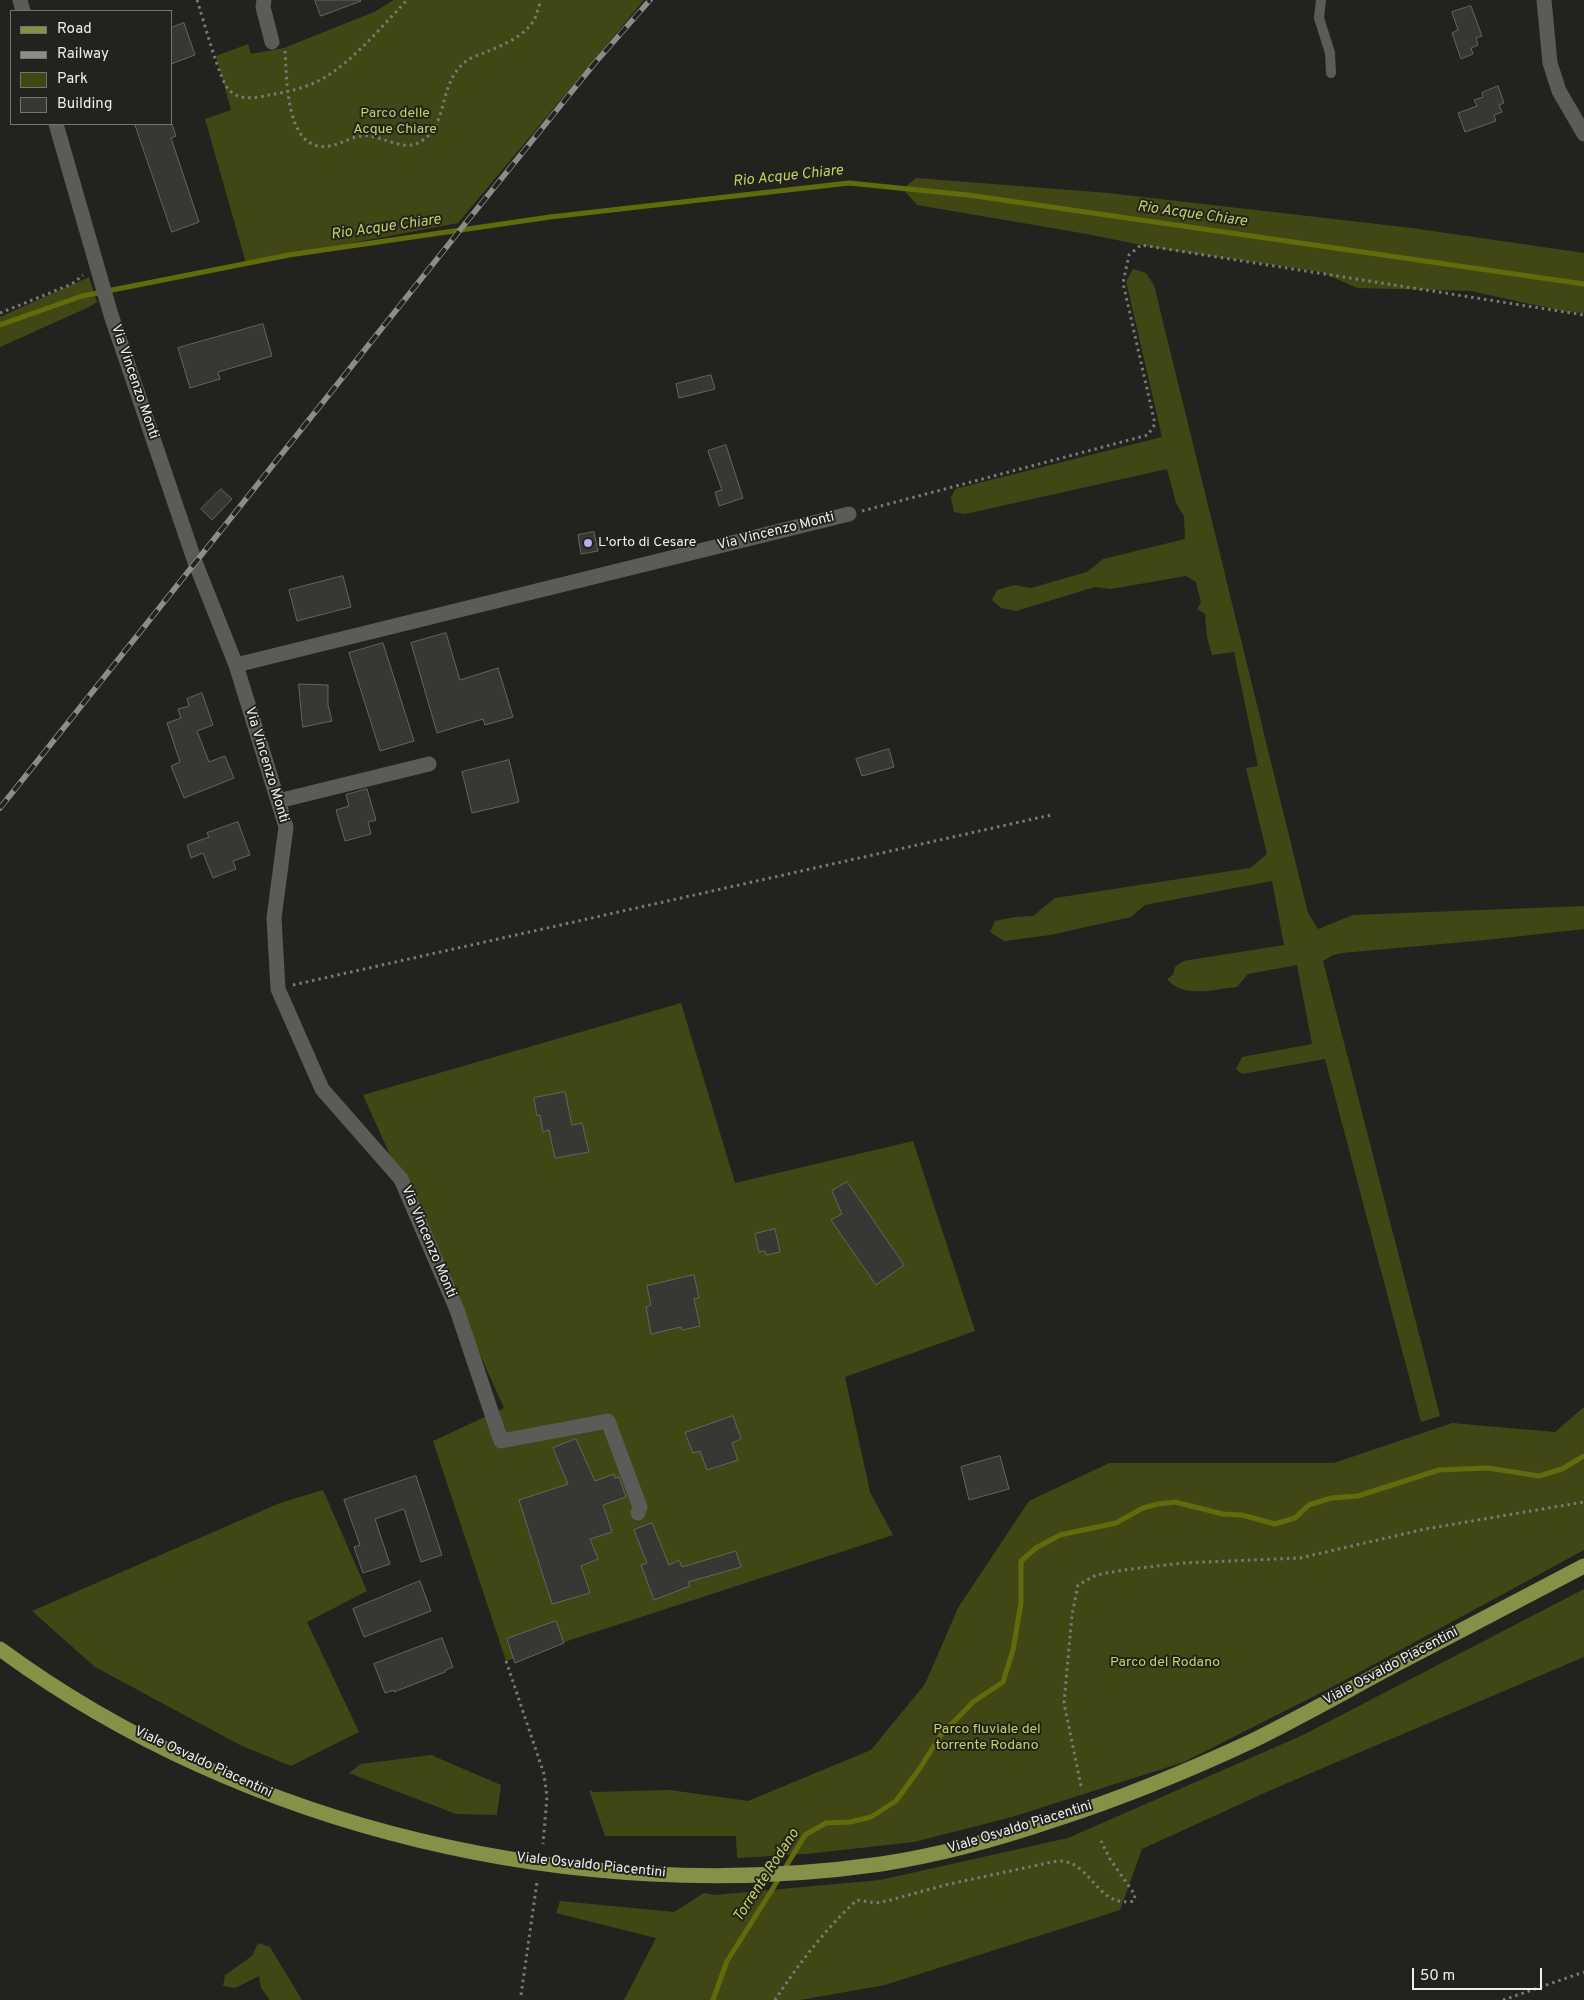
<!DOCTYPE html>
<style>
body{margin:0}
#map{position:relative;width:1584px;height:2000px;overflow:hidden;background:#22231e;font-family:Overpass,sans-serif}
canvas{display:block}
.legend{position:absolute;left:10px;top:10px;width:162px;height:115px;box-sizing:border-box;background:#22231e;border:1px solid #747570;margin:0;padding:6px 9px;list-style:none;font-size:15px;color:#eeefec}
.legend li{display:flex;align-items:center;gap:10px;height:25px}
.legend b{width:25px;border:1px solid #747570}
.scale{position:absolute;left:1412px;top:1968px;width:130px;height:22px;box-sizing:border-box;border:2px solid #eeefec;border-top:0;padding-left:6px;font-size:15px;line-height:18px;white-space:nowrap;color:#eeefec;-webkit-text-stroke:4px #22231e;paint-order:stroke}
</style>
<div id="map">
<canvas width="1584" height="2000"></canvas>
<ul class="legend">
<li><b style="height:6px;background:#879047"></b>Road</li>
<li><b style="height:6px;background:#8c8d89"></b>Railway</li>
<li><b style="height:14px;background:#414714"></b>Park</li>
<li><b style="height:14px;background:#373833"></b>Building</li>
</ul>
<div class="scale">50 m</div>
</div>
<script>
const c = document.querySelector('canvas').getContext('2d');
c.lineJoin = 'round';
function paint(path, color) {
  c.fillStyle = color;
  c.fill(path, 'evenodd');
}
function strokePath(path, color, width, dash) {
  c.strokeStyle = color;
  c.lineWidth = width;
  c.lineCap = dash ? 'butt' : 'round';
  c.setLineDash(dash || []);
  c.stroke(path);
}
function write(font, color, halo, rows, align = 'center') {
  c.font = font + ' Overpass,sans-serif';
  c.lineWidth = 4;
  c.setLineDash([]);
  c.textBaseline = 'middle';
  c.strokeStyle = halo;
  c.fillStyle = color;
  for (const [text, x, y, turn = 0] of rows) {
    c.save();
    c.translate(x, y);
    c.rotate((+turn || 0) * Math.PI / 180);
    c.textAlign = isNaN(turn) ? turn : align;
    if (halo) c.strokeText(text, 0, 0);
    c.fillText(text, 0, 0);
    c.restore();
  }
}
paint(new Path2D(`
 M394,0h250l-186,223 -212,40 -41,-144 26,-9 -15,-54 32,-12 3,10 33,-6 90,-36z
 M916,178l192,15 304,35 172,25v60l-17,-1 -96,-21 -114,-3 -36,-16 -165,-24 -69,-14 -170,-29 -14,-16z
 M1133,269l13,4 8,12 154,628 10,16 35,-14 231,-9v23l-98,11 -144,13 -9,2 -10,6 117,455 -19,6 -96,-363 -83,15 -6,-5 6,-12 70,-13 -15,-79 -49,9 -11,13c-22,2 -54,12 -70,-8l6,-4 2,-8 8,-6 101,-16 -12,-64 -127,24 -14,12 -81,18 -46,6 -14,-9 5,-11 20,-4 18,-1 22,-18 195,-30 17,-14 -21,-86 12,-2 -24,-114 -22,3 -5,-18 -2,-23 -8,-5 4,-6 -5,-21 -10,-6 -75,13 -16,-2 -79,24 -15,-3 -9,-8 5,-10 17,-5 17,3 56,-16 16,-13 82,-20 -1,-23 -8,-13 -9,-34 -202,45 -11,-2 -3,-14 4,-9 207,-52 -36,-156z
 M89,277l8,25 -8,5 -89,40v-30z
 M681,1003l54,180 178,-42 62,190 -130,46 25,115 23,43 -387,126 -73,-220 71,-33 -141,-313z
 M1584,1407v143l-250,136 -150,76 -172,55 -98,25 -108,12 -69,4 -1,-22h-131l-16,-46 5,2 76,-2 78,11 123,-51 54,-66 33,-76 71,-107 80,-38h225l118,-40 103,9z
 M323,1490l44,101 -60,31 52,110 -68,34 -51,-21 -145,-78 -63,-56 248,-108z
 M1584,1589v68l-313,133 -129,59 -22,61 -235,75 -85,15h-176l32,-62 -100,-25 4,-12 114,11 30,-19 11,2 165,-15 188,-42 235,-103z
 M431,1755l70,30 -4,30 -41,-1 -107,-41 12,-9z
 M258,1943l12,4 32,53h-32l-9,-12 -2,-12 -24,12 -12,-2 2,-11 27,-19z`), '#414714');
strokePath(new Path2D(`
 M0,325l82,-29 207,-41 261,-38 299,-34 119,12 616,89
 M713,2000l14,-39 40,-63 38,-63 21,-12 24,-1 21,-5 25,-16 24,-33 20,-32 33,-34 30,-20 10,-32 8,-47v-42l15,-13 24,-13 56,-12 27,-15 15,-4 17,-2 48,12 19,1 33,9 20,-6 14,-13 22,-7 27,-2 81,-26 49,-2 51,8 23,-7 22,-13`), '#626b0b', 5);
const building = new Path2D(`
 M315,0h45l1,1 -40,15z
 M1471,6l11,30 -6,2 2,7 -7,3 2,6 -12,5 -9,-26 6,-3 -6,-18z
 M184,23l11,32 -24,9v-36z
 M1498,86l6,17 -5,2 3,7 -8,3 2,6 -31,11 -7,-19 19,-7 -3,-6 9,-3 -1,-4z
 M135,124h37l4,12 -5,2 28,84 -27,10z
 M263,324l9,32 -54,16 2,7 -30,9 -12,-40z
 M711,375l4,14 -36,9 -3,-14z
 M726,445l17,53 -24,8 -4,-14 7,-2 -14,-39z
 M221,489l11,10 -20,21 -11,-11z
 M594,532l4,19 -17,3 -3,-19z
 M343,576l8,31 -54,14 -8,-31z
 M446,633l14,47 38,-12 15,49 -28,8 -2,-6 -46,14 -26,-90z
 M383,643l31,98 -34,10 -31,-98z
 M299,684l29,1v20l4,16 -29,6z
 M202,693l11,32 -16,6 12,31 16,-6 9,22 -50,20 -13,-32 9,-4 -13,-39 14,-5 -3,-9 11,-3 -2,-7z
 M889,749l5,18 -32,9 -6,-17z
 M509,760l10,42 -47,11 -10,-41z
 M367,789l9,31 -8,2 3,12 -26,7 -9,-31 13,-4 -3,-11z
 M238,822l12,33 -17,6 3,8 -23,9 -10,-25 -12,5 -4,-13 22,-8 -2,-4z
 M565,1092l7,33 10,-2 7,29 -34,6 -6,-28 -6,2 -3,-17 -3,1 -3,-18z
 M847,1182l57,83 -28,20 -45,-65 11,-6 -10,-23z
 M775,1229l5,23 -14,3 -1,-4 -6,1 -4,-18z
 M694,1275l5,23 -5,1 6,27 -18,4 -1,-3 -30,7 -5,-27 5,-2 -4,-19z
 M733,1416l8,23 -9,4 6,17 -31,10 -7,-19 -7,2 -8,-20z
 M576,1439l19,42 19,-7 1,4 4,-1 7,20 -23,8 9,27 -22,7 8,20 -17,7 9,27 -38,11 -33,-104 49,-16 -15,-36z
 M1000,1456l9,33 -40,11 -8,-33z
 M416,1476l26,79 -21,7 -17,-53 -29,10 15,45 -27,9 -9,-26 6,-2 -16,-45z
 M652,1523l17,42 10,-5 3,7 54,-16 5,16 -53,15 2,4 -36,14 -13,-35 6,-2 -13,-33z
 M420,1581l11,30 -67,26 -11,-28z
 M556,1621l8,22 -49,20 -8,-24z
 M442,1638l11,29 -9,4 1,1 -51,20v-2l-9,3 -11,-29z`);
paint(building, '#373833');
strokePath(building, '#64655f', 1);
strokePath(new Path2D(`
 M197,0c6,18 22,79 32,90 11,11 27,8 40,5 19,-3 41,-8 58,-19 30,-19 55,-50 80,-76
 M285,51c2,27 0,102 44,95 14,-2 25,-12 40,-10 18,2 37,17 54,4 26,-18 15,-56 42,-78 6,-5 14,-7 21,-10 17,-7 40,-16 49,-34 2,-5 4,-12 6,-18
 M0,313l72,-29 11,-9
 M862,511l286,-76 7,-11 -32,-141 6,-28 12,-10 443,70
 M293,985l758,-170
 M506,1661l38,113 3,23 -4,47
 M1081,1786l-17,-83 8,-88 6,-30 18,-10 28,-5 59,-7 117,-5 125,-29 159,-27
 M521,1995l16,-113
 M775,2000c23,-35 50,-71 82,-100l19,3 11,-2 58,-16 112,-24c7,0 13,1 19,5 20,13 28,41 58,35l1,-6 -25,-36 -9,-18
 M1503,2000l81,-28`), '#797a76', 3, [2.5, 4]);
strokePath(new Path2D(`
 M1321,0l-2,18 11,35 1,20`), '#5b5c57', 10);
strokePath(new Path2D(`
 M20,0l3,11
 M264,0l-1,7 9,35
 M1544,0l6,63 9,28 25,43
 M56,124l55,191 84,247 41,103 50,162 -12,91 4,71 44,100 79,90 56,131 44,131 107,-20 32,86 -2,6
 M236,665l613,-151
 M278,801l151,-37`), '#5b5c57', 15);
strokePath(new Path2D(`
 M0,1649c246,181 580,258 881,215 59,-9 117,-25 173,-44 68,-22 134,-49 198,-79 49,-24 96,-51 143,-76 63,-33 126,-66 189,-99`), '#879047', 15);
const rail = new Path2D(`
 M0,808l468,-588 126,-156 56,-64`);
strokePath(rail, '#8c8d89', 5.5);
strokePath(rail, '#22231e', 4, [11]);
for (const [x, y, r, color] of [
 [588,543,5,"#bda9f5"]
]) {
  const dot = new Path2D();
  dot.arc(x, y, r, 0, 2 * Math.PI);
  c.fillStyle = color;
  c.fill(dot);
  strokePath(dot, '#22231e', 2);
}
write('14px', '#c5d360', '#22231e', [
 ["Parco delle",395,114],
 ["Acque Chiare",395,130],
 ["Parco del Rodano",1165,1663],
 ["Parco fluviale del",987,1730],
 ["torrente Rodano",987,1746]
]);
write('14px', '#eeefec', '#22231e', [
 ["Via Vincenzo Monti",134,382,71],
 ["Via Vincenzo Monti",776,532,-14],
 ["Via Vincenzo Monti",266,765,73],
 ["Via Vincenzo Monti",428,1242,67],
 ["Viale Osvaldo Piacentini",1391,1667,-28],
 ["Viale Osvaldo Piacentini",203,1763,25],
 ["Viale Osvaldo Piacentini",1020,1828,-17],
 ["Viale Osvaldo Piacentini",591,1866,6]
]);
write('14px', '#eeefec', '#22231e', [
 ["L'orto di Cesare",598,543]
], 'left');
write('italic 15px', '#c4d25f', '#22231e', [
 ["Rio Acque Chiare",788,177,-6],
 ["Rio Acque Chiare",1192,215,8],
 ["Rio Acque Chiare",386,228,-8],
 ["Torrente Rodano",767,1876,-57]
]);
</script>
